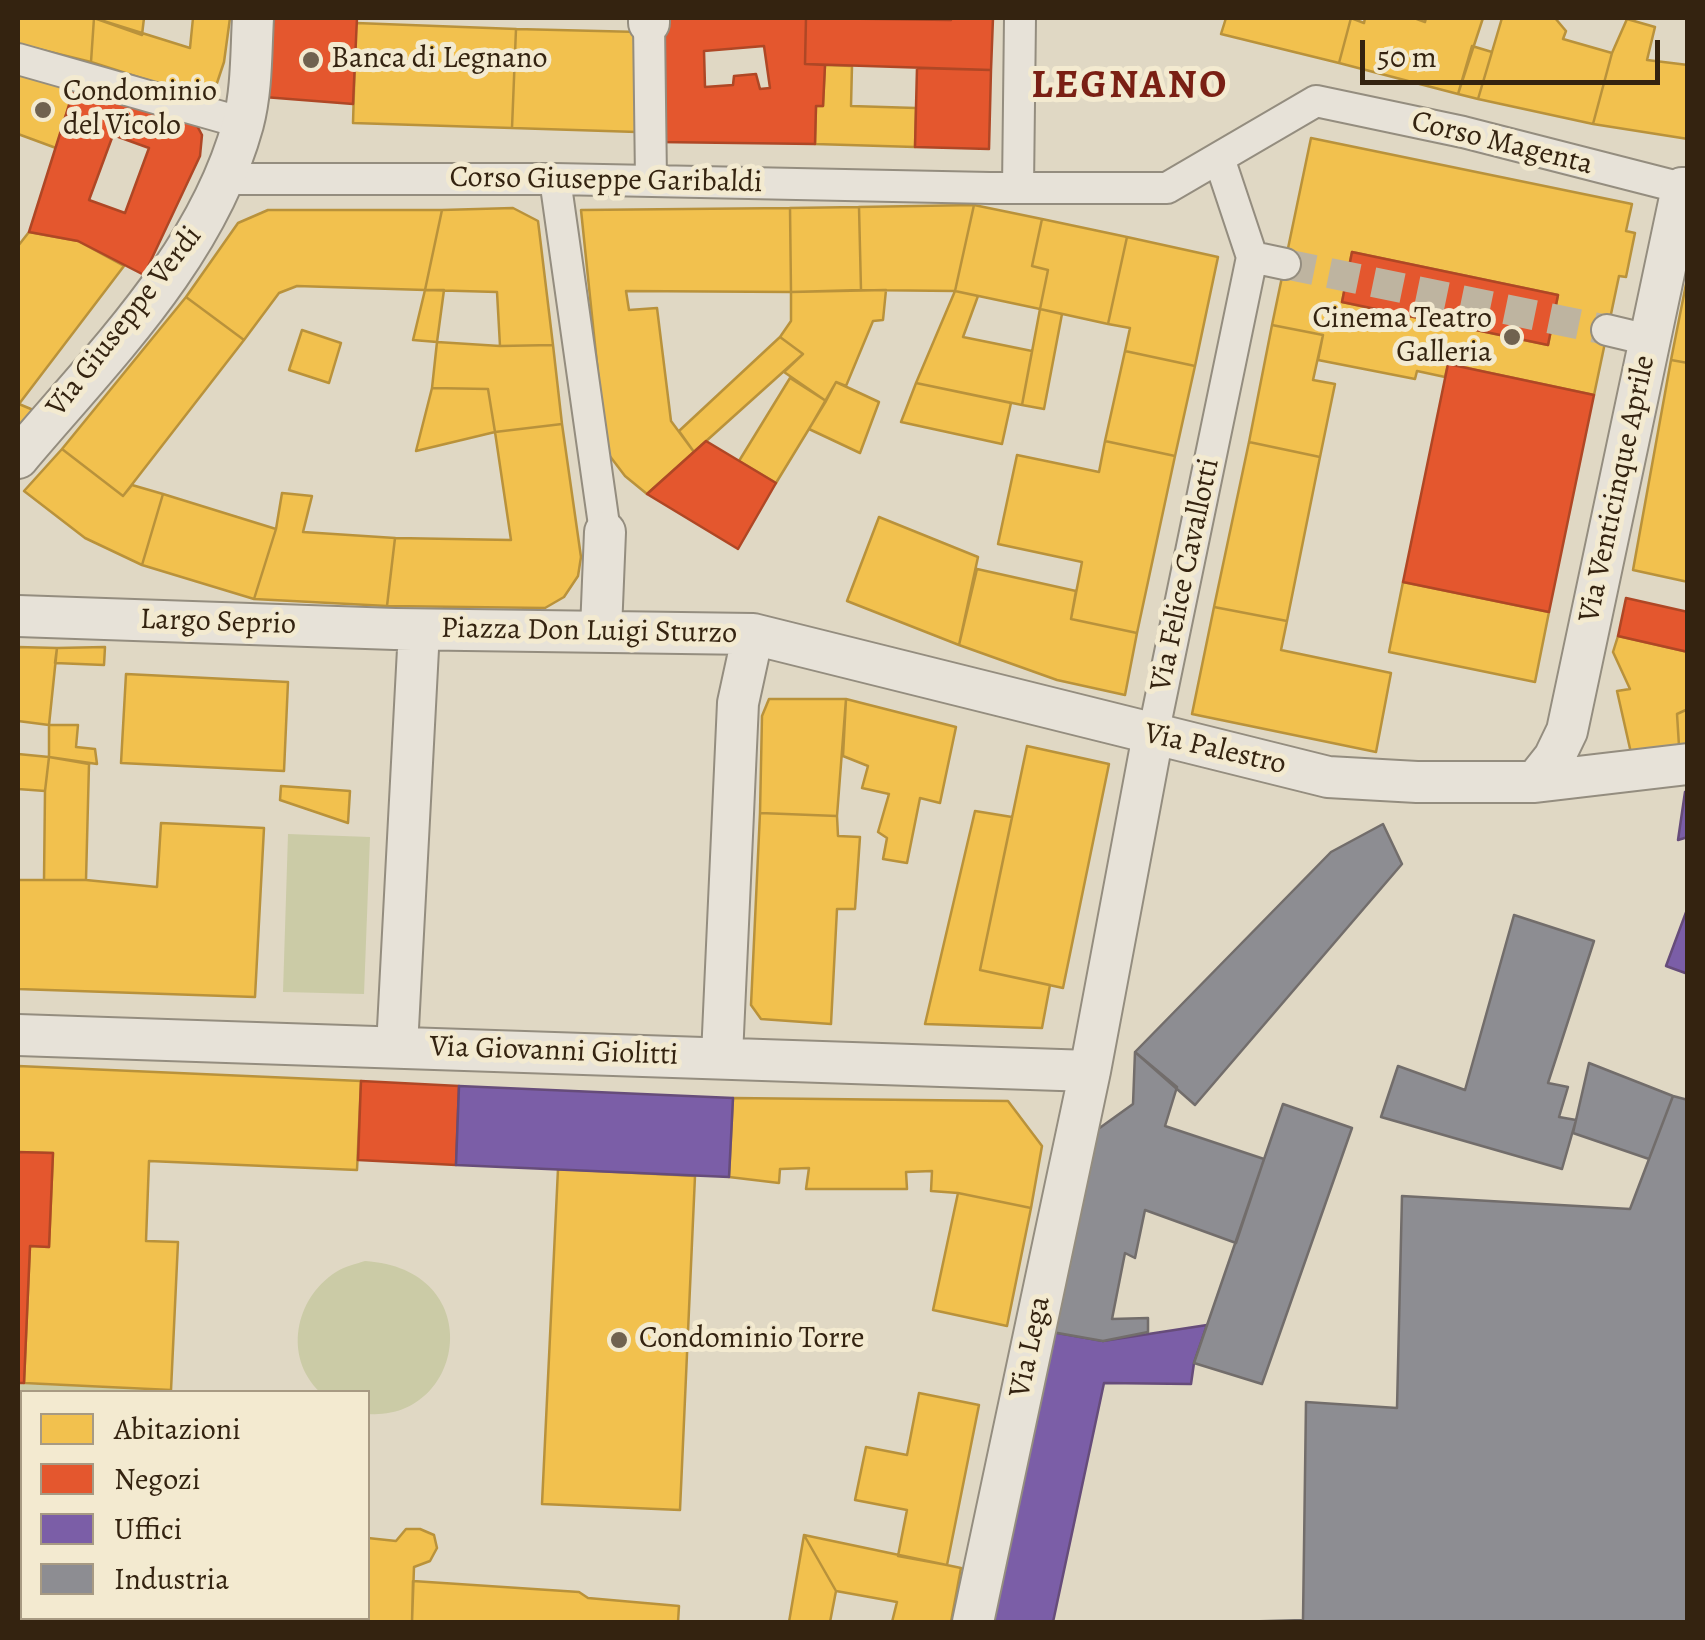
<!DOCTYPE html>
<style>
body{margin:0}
#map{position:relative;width:1705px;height:1640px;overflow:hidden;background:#e0d8c4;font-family:Alegreya,serif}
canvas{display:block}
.frame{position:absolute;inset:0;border:20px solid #342310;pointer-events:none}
.legend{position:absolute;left:20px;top:1390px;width:350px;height:230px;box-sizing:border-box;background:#f3ead0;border:2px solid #a79a83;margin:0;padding:12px 18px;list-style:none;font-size:30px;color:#342310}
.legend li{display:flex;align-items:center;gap:20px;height:50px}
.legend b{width:50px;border:2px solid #a79a83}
.scale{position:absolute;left:1360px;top:40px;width:300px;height:45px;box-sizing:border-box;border:5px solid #342310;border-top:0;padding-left:12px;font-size:30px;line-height:35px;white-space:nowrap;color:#342310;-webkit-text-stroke:8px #f3ead0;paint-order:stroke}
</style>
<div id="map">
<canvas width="1705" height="1640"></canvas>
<div class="frame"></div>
<ul class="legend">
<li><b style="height:28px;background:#f2c14e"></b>Abitazioni</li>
<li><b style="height:28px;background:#e4572e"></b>Negozi</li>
<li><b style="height:28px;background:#7b5ea7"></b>Uffici</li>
<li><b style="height:28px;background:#8d8d92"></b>Industria</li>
</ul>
<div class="scale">50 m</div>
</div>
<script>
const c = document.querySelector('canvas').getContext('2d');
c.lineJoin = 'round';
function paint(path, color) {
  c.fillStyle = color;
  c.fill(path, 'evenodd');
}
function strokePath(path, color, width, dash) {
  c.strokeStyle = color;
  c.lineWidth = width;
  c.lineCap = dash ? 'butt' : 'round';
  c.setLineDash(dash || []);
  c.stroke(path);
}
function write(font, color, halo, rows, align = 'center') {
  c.font = font + ' Alegreya,serif';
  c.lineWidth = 10;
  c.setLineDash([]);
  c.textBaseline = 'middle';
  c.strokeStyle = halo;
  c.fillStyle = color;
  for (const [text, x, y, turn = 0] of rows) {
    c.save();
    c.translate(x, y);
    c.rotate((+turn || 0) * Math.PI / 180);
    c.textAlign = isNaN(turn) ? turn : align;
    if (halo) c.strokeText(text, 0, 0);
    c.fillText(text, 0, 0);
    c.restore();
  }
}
paint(new Path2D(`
 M288,834l82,3 -6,157 -81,-2z
 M365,1261c125,8 101,160 3,153v-22h-48c-37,-35 -25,-94 16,-120 9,-6 20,-8 29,-11z
 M18,1384l153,6 -1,2h-148v129l-4,1z`), '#cbcba6');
const homes = new Path2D(`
 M18,18h76l-3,44 -73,-18z
 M94,18l96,30 3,-30h37l-6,44 -7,21 -20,9 -15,-1 -91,-29z
 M94,18h50l-2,17z
 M1226,18h125l-12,45 -118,-29z
 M1351,18l13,5 1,-5h49l11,4 1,-4h57l-25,76 -119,-31z
 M1502,18h53l11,13 -3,8 49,14 -19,71 -115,-25z
 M1627,19l28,8 -8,33 41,5v74l-95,-15 19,-71z
 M356,23l160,6 -4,99 -159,-5z
 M516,29l124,3 -3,100 -125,-4z
 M1472,46l20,6 -14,47 -20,-5z
 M825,65l27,1 -1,40 65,2 -1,39 -100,-3 1,-38h7z
 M18,73l57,13 -19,62 -38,-14z
 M1311,138l321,66 -6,27 9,2 -9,44 -7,-1 -25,119 -146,-31 -3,13 -28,-6 -2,8 -97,-19 5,-25 -51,-10zM1352,252l206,43 -10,50 -206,-43z
 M974,205l-19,86 -94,-1 -2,-83z
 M974,205l68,14 -10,47 16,4 -8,39 -85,-18z
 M859,207l2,83 -70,2 -1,-84z
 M513,208l25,13 15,124 -53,1 -3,-54 -72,-2 17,-80z
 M790,208l1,84 -165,-1 3,19 28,-2 14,113 23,31 -47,42 -22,-18 -19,-25 -25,-241z
 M268,210h174l-17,80 -128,-4 -18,7 -35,47 -58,-43 52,-74z
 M1042,219l85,18 -19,87 -68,-15 8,-39 -16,-4z
 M29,232l49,9 46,25 -105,138 19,8 -20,22v-188z
 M1127,237l91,20 -23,109 -70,-15 5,-23 -22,-4z
 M1688,274v89l-17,-3z
 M425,290h19l-7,52 -24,-2z
 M886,290l-3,30 -10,1 -27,65 -10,-4 -10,19 -42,-29 19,-18 -23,-17 11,-16v-29z
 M955,291l23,5 -15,41 69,14 -10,54 -106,-22z
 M186,297l58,43 -121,156 -61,-47z
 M1040,309l22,5 -18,95 -22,-4z
 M1272,325l51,10 -10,45 22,4 -15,73 -71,-15z
 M302,330l39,13 -12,40 -40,-13z
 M780,337l23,17 -109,98 -15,-21z
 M437,342l63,4 53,-1 9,79 -67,8 -7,-43 -56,-1z
 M1125,351l70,15 -20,90 -70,-15z
 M1671,360l17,3v219l-55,-12z
 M790,378l36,23 -50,82 -37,-22z
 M836,382l43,20 -19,51 -51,-24z
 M916,383l95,20 -9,41 -101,-22z
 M432,388l56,1 7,43 -79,19z
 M562,424l19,133 -3,19 -14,21 -19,11 -158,-2 8,-68 116,2 -16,-108z
 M1105,441l70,15 -38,177 -66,-14 11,-57 -84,-18 19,-89 82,17z
 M1249,442l71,15 -33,164 -73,-14z
 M62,449l61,47 9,-11 31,9 -21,71 -57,-27 -61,-47z
 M282,493l30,3 -9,36 92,6 -8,68 -133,-7 22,-70z
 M163,494l113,35 -22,70 -112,-34z
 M879,517l99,40 -19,88 -112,-44z
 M977,569l99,22 -5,28 66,14 -12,62 -68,-15 -98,-35z
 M1403,582l146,30 -14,70 -146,-30z
 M1214,607l73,14 -6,29 110,23 -15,79 -184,-38z
 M1618,636l70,16v57l-11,5 2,32 -48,7 -14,-62 13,-2 -17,-37z
 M18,647l39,1 -8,77 -31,-4z
 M105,647l-1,18 -49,-2 2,-15z
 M126,674l162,8 -4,89 -163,-8z
 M769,699h77l-9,117 -77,-3 2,-97z
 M846,699l110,28 -16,76 -20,-5 -13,65 -24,-4 4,-21 -9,-6 11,-38 -27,-6 6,-22 -25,-10z
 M1688,709v35l-9,2 -2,-32z
 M49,725h29l-2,22 19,2 2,15 -48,-7z
 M1027,746l82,18 -46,224 -83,-18z
 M18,754l31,3 -4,34 -27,-2z
 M49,757l40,7 -3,116h-42l1,-89z
 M281,786l69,5 -2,32 -68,-23z
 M975,811l37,6 -32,153 70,15 -8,43 -117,-4z
 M760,813l77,3 1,20 22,1 -5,72h-18l-6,115 -70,-5 -10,-14z
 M161,823l103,5 -9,169 -237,-8v-109h68l71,7z
 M18,1066l343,15 -4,89 -208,-9 -3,80 32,1 -7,148 -147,-7 6,-137 19,1 4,-94 -35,-1z
 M733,1098l275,3 34,45 -11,62 -73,-15 -27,-2 1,-20 -26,1 1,17h-101l3,-21 -29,1 -1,14 -50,-6z
 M558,1169l137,7 -15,334 -138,-6z
 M958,1193l73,15 -24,118 -74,-16z
 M919,1393l60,12 -32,160 -49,-9 9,-46 -52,-10 11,-53 41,8z
 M406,1529h14l14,6 3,13 -7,13 -16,6 -2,55h-121v-4h77v-80l28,3z
 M804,1535l32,56 -6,31h-41z
 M804,1535l157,33 -10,54h-59l5,-20 -61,-11z
 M413,1581l166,11 9,6 91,8 -1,16h-266z`);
paint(homes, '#f2c14e');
strokePath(homes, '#b9923b', 2.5);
const shops = new Path2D(`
 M274,18h83l-4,86 -89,-7z
 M663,18h143l-1,46 20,1 -2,41h-7l-1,38 -157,-2zM764,46l6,42 -10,1 -4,-15 -22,2 -1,9 -28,2 -1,-36z
 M806,18l145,2v-2h42l-2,52 -186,-6z
 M917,68l74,2 -2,79 -74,-2z
 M75,86l119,34 8,15 -2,21 -56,119 -66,-34 -49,-9zM113,135l36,13 -24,65 -36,-13z
 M1352,252l206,43 -10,50 -206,-43z
 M1448,364l146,31 -45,217 -146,-30z
 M706,441l70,42 -38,66 -91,-55z
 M1626,598l62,14v40l-70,-16z
 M361,1081l98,5 -3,79 -98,-5z
 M18,1152l35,1 -4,94 -19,-1 -6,137h-6z`);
paint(shops, '#e4572e');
strokePath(shops, '#af4725', 2.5);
const offices = new Path2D(`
 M1688,791v46l-10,3 7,-48z
 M1688,907v67l-22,-8z
 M459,1086l274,12 -4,79 -273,-12z
 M1207,1325l-13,38 -3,21 -87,-1 -51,239h-60l59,-290 51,9z`);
paint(offices, '#7b5ea7');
strokePath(offices, '#664c7a', 2.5);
const industry = new Path2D(`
 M1383,824l19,40 -207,241 -60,-53 196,-200z
 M1514,915l80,26 -46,142 20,4 -9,30 17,3 -14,49 -181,-52 17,-51 67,24z
 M1135,1052l42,35 -12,39 99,33 -28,84 -91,-33 -10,48 -10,-5 -13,66 36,-1v14l-45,9 -51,-9 42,-200 39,-28z
 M1589,1063l84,33 -24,63 -76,-26z
 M1673,1096l15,4v522h-454l69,-2 3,-218 91,6 5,-212 228,13z
 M1283,1104l69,24 -90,256 -68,-21z`);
paint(industry, '#8d8d92');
strokePath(industry, '#726d6b', 2.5);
strokePath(new Path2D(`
 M1285,264l322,66`), '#beb4a0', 30, [30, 15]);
const pedestrian = new Path2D(`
 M649,23l2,157
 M18,59l225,64
 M223,179h332l435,9h177l149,-87 147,31 219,56
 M555,179l50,353
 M1018,188l2,-170
 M1252,257l33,7
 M1607,330l42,10
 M1153,735l99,-478 -33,-99`);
const minor = new Path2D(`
 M649,18v5
 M18,458c85,-101 189,-202 225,-334 9,-34 8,-72 10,-106
 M18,616l377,13 358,5 575,143 89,5h118l153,-18
 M601,630l4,-98
 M1535,782l19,-24 13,-27 115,-543h6
 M18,1035l1072,36
 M397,1047l22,-417
 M722,1056l16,-353 15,-69
 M973,1622l117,-551 63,-336`);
strokePath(pedestrian, '#948d7f', 34);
strokePath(minor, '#948d7f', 44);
strokePath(pedestrian, '#e7e2d8', 30);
strokePath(minor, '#e7e2d8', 40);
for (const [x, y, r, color] of [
 [311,60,10,"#70624f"],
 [43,110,10,"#70624f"],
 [1512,337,10,"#70624f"],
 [619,1340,10,"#70624f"]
]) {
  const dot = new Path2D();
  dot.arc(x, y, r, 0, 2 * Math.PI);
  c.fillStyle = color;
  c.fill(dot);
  strokePath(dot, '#f3ead0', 4);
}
write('30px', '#342310', '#f3ead0', [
 ["Banca di Legnano",331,60],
 ["Condominio",63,93],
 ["del Vicolo",63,127],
 ["Cinema Teatro",1492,320,"right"],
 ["Galleria",1492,354,"right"],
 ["Condominio Torre",639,1340]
], 'left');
write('30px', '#342310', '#f3ead0', [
 ["Corso Magenta",1502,144,14],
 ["Corso Giuseppe Garibaldi",606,181,1],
 ["Via Giuseppe Verdi",125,322,-52],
 ["Via Venticinque Aprile",1618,489,-78],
 ["Via Felice Cavallotti",1186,575,-78],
 ["Largo Seprio",218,623,2],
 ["Piazza Don Luigi Sturzo",589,632,1],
 ["Via Palestro",1215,750,13],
 ["Via Giovanni Giolitti",554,1052,2],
 ["Via Lega",1031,1347,-78]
]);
c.letterSpacing = '2.5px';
write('bold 40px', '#7a1f14', '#f3ead0', [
 ["LEGNANO",1130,87]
]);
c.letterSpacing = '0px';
</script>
